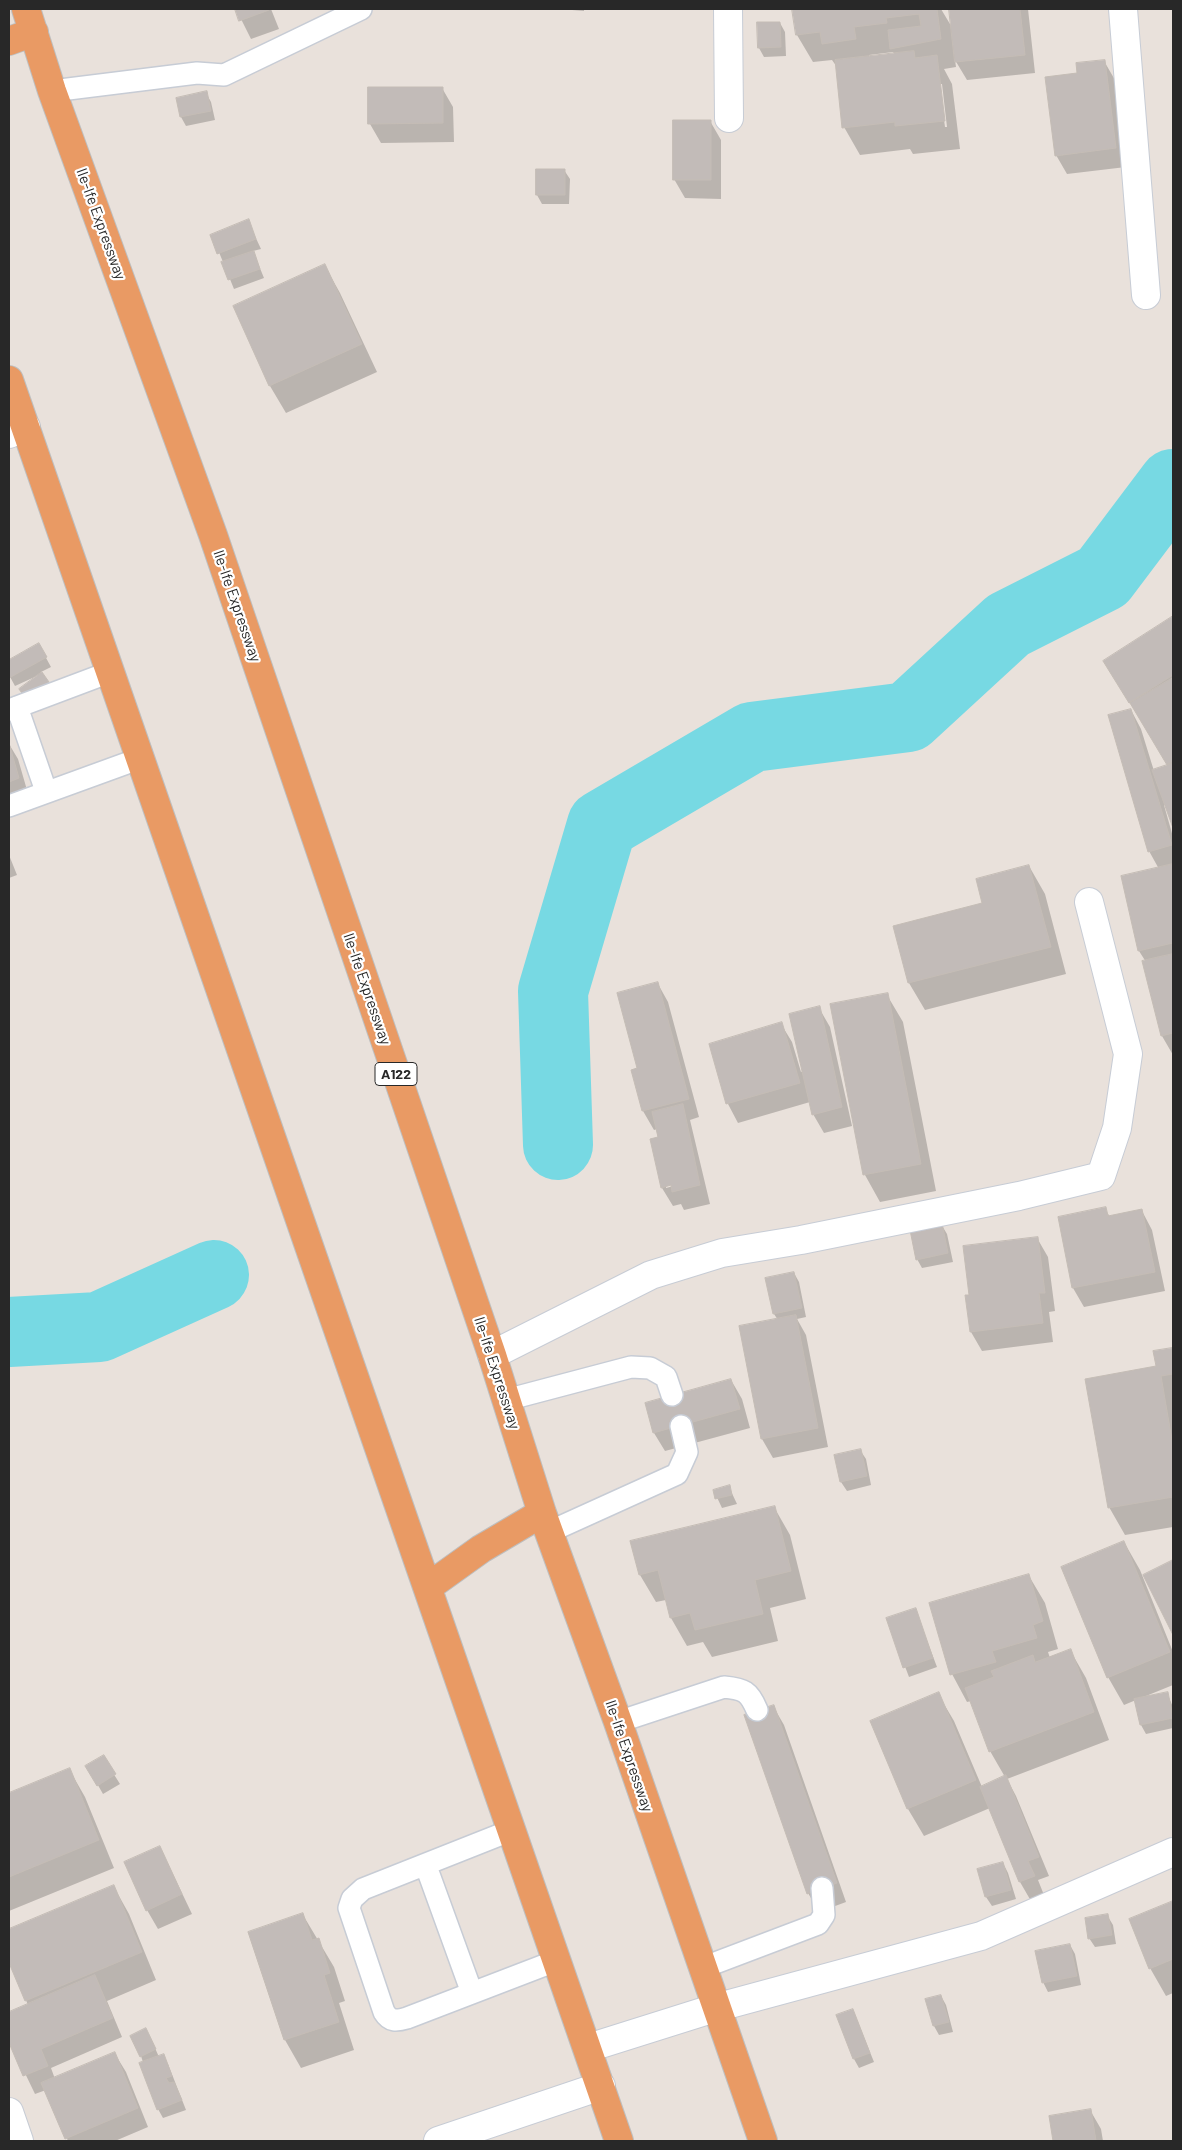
<!DOCTYPE html>
<style>
body{margin:0}
#map{position:relative;width:1182px;height:2150px;overflow:hidden;background:#e9e1db;font-family:Barlow,sans-serif}
canvas{display:block}
.frame{position:absolute;inset:0;border:10px solid #282828;pointer-events:none}
</style>
<div id="map">
<canvas width="1182" height="2150"></canvas>
<div class="frame"></div>
</div>
<script>
const c = document.querySelector('canvas').getContext('2d');
c.lineJoin = 'round';
function paint(path, color) {
  c.fillStyle = color;
  c.fill(path, 'evenodd');
}
function strokePath(path, color, width, dash) {
  c.strokeStyle = color;
  c.lineWidth = width;
  c.lineCap = dash ? 'butt' : 'round';
  c.setLineDash(dash || []);
  c.stroke(path);
}
function write(font, color, halo, rows, align = 'center') {
  c.font = font + ' Barlow,sans-serif';
  c.lineWidth = 4.5;
  c.setLineDash([]);
  c.textBaseline = 'middle';
  c.strokeStyle = halo;
  c.fillStyle = color;
  for (const [text, x, y, turn = 0] of rows) {
    c.save();
    c.translate(x, y);
    c.rotate((+turn || 0) * Math.PI / 180);
    c.textAlign = isNaN(turn) ? turn : align;
    if (halo) c.strokeText(text, 0, 0);
    c.fillText(text, 0, 0);
    c.restore();
  }
}
paint(new Path2D(`
 M236,9h35l8,20 -28,10z
 M560,9h24v2z
 M794,9h147l12,20 -2,-20h77l7,64 -68,7 -12,-20 1,7 -12,2 8,15 8,65 -47,5 -3,-5 -50,6 -16,-28 -7,-60 -5,-7 -19,2 -16,-27zM893,52l2,3 -26,3v-3zM939,84h3l5,43h-2z
 M759,23h21l5,9 1,24 -22,1 -5,-9z
 M1104,61l11,19 11,87 -59,7 -11,-19 23,-81z
 M442,88l11,19 1,35 -73,1 -11,-19z
 M206,93l5,9 4,18 -29,6 -5,-9 -4,-18z
 M710,121l11,19v59l-36,-1 -11,-19z
 M564,170l6,9 -1,25h-27l-5,-9z
 M248,221l13,28 -8,2 11,27 -30,11 -22,-54z
 M325,266l15,27 37,79 -91,41 -16,-27 -35,-79z
 M1173,618v206l-7,-20 -2,1 9,32v218l-11,-19 -18,-74h2l-7,-11 20,-82 -10,-18 -18,-141 10,19 13,42 15,-5 -64,-104z
 M39,645l12,22 -10,5 13,20 -28,7 13,-24 -24,11 -6,-11v-13z
 M9,744l9,15 11,38 -20,6z
 M9,855l8,20 -8,3z
 M1029,866l16,28 21,80 -141,36 -16,-27z
 M658,984l10,18 31,115 -9,3 20,84 -26,6 -3,-6 -8,2 -11,-18 -5,-59 -3,1 -11,-19 -4,-42zM677,1182v3l-11,3v-3z
 M887,995l16,27 33,169 -56,11 -15,-27 -34,-170z
 M819,1008l11,19 22,99 -28,7 -11,-19 -3,-12 -72,21 -10,-19 -18,-59 71,-21 11,18 9,30 2,-1z
 M1105,1209l5,8 32,-6 10,19 13,61 -81,16 -11,-19z
 M941,1224l6,10 6,28 -31,6 -5,-9z
 M1037,1238l11,19 7,54 -6,1 4,30 -71,9 -11,-19v-36z
 M794,1273l5,9 7,35 -9,2 9,16 22,112 -55,11 -11,-19 16,-119 -4,-6 -7,-35z
 M1172,1349l1,178 -48,8 -16,-28 48,-140z
 M731,1380l11,19 8,29 -85,23 -11,-18 -8,-29z
 M860,1450l6,9 5,26 -24,6 -6,-9 -6,-26z
 M729,1487l8,17 -15,4 -8,-17z
 M774,1507l16,28 16,64 -36,9 8,33 -66,16 -9,-15 -16,4 -16,-28 -5,-18 -10,2 -16,-27z
 M1124,1542l16,28 33,82v33l-27,11 21,-3 6,14v21l-27,6 -5,-9 -5,-25 -12,5 -16,-28 -45,-110z
 M1173,1561v72l-29,-57z
 M1029,1576l16,27 13,46 -10,3 2,6 20,-8 16,28 23,62 -102,39 9,17 33,80 -11,4 6,15 -13,6 -11,-19 -30,-74 -66,28 -16,-27 -36,-88 66,-27 16,27 28,66 23,-10 -15,-26 -19,-50 -4,1 -15,-28z
 M915,1609l22,58 -28,10 -22,-58z
 M773,1706l11,19 62,177 -27,10 -11,-19z
 M103,1757l17,27 -17,10 -16,-28z
 M69,1769l16,28 29,71 -105,43v-117z
 M160,1847l32,67 -34,15 -11,-19z
 M1003,1863l5,10 8,26 -24,7 -6,-9 -7,-27z
 M114,1887l15,27 27,66 -49,21 15,36 -71,31 4,11 60,-25 11,18 22,55 -33,14h-47l-22,-51 -11,4 -26,-54v-27l19,-8 -19,-45v-30z
 M1173,1902v91l-7,3 -16,-28 -20,-48z
 M303,1915l31,52 11,34 -6,2 15,47 -53,18 -16,-28 -36,-107z
 M1107,1915l6,10 3,19 -21,3 -6,-9z
 M1070,1945l5,9 6,31 -33,7 -5,-10z
 M941,1996l5,9 7,27 -14,3 -5,-9 -7,-26z
 M853,2010l21,52 -15,6 -5,-9z
 M151,2039l8,18 4,-2 5,9 18,46 -23,8 -5,-9 -17,-53z
 M1090,2110l11,19 2,12h-48l-5,-24z`), '#0003');
strokePath(new Path2D(`
 M558,1145l-5,-154 49,-166 150,-88 156,-20 100,-92 95,-48 70,-93
 M9,1332l90,-5 115,-52`), '#77d9e3', 70);
const building = new Path2D(`
 M235,9h34v1l-30,11z
 M792,9h145l4,30 -51,10 -2,-19 33,-4 -2,-12 -33,4 1,5 -33,4 2,12 -34,5 -2,-12 -24,3z
 M949,9h71l5,46 -70,7z
 M757,22h23l1,25 -23,1z
 M914,51l1,7 22,-3 8,66 -50,5v-4l-53,6 -7,-68z
 M1105,60l11,88 -61,8 -10,-79 32,-4 -1,-10z
 M368,87h75v36l-75,1z
 M207,91l4,20 -31,6 -4,-19z
 M673,120h38v60h-38z
 M536,169h29v26h-29z
 M249,219l7,20 -39,15 -7,-19z
 M254,251l6,18 -32,11 -7,-18z
 M325,264l37,80 -93,42 -36,-80z
 M1173,616v59l-44,28 -26,-42z
 M39,643l8,14 -38,21v-18z
 M42,672l7,10 -23,17 -7,-10z
 M1173,678v83l-6,4 -37,-62z
 M1131,709l41,136 -24,7 -40,-137z
 M9,743l10,35 -10,4z
 M1173,763v65l-21,-58z
 M1173,864v79l-35,8 -17,-75z
 M1029,865l22,82 -143,36 -15,-57 89,-23 -6,-24z
 M1173,954v79l-12,3 -19,-75z
 M658,982l31,117 -47,12 -11,-41 6,-2 -20,-75z
 M888,993l33,171 -58,11 -33,-171z
 M820,1006l22,101 -30,8 -23,-101z
 M782,1022l18,61 -74,21 -17,-60z
 M683,1104l17,81 -28,7 -1,-7 -10,3 -11,-49 8,-2 -6,-25z
 M1106,1207l2,9 34,-7 13,63 -83,16 -14,-71z
 M942,1223l6,30 -32,7 -6,-30z
 M1038,1237l7,56h-6l4,30 -73,9 -5,-37h4l-6,-49z
 M794,1272l8,36 -29,6 -8,-36z
 M796,1315l22,113 -57,11 -22,-113z
 M1172,1348l1,26 -12,2 12,70v51l-65,11 -23,-129 71,-13 -3,-15z
 M731,1379l9,30 -87,24 -8,-30z
 M861,1449l6,27 -27,6 -6,-27z
 M730,1485l2,10 -17,4 -2,-9z
 M775,1506l16,65 -36,9 8,34 -68,16 -5,-17 -20,5 -12,-48 -19,5 -9,-34z
 M1124,1541l46,111 -63,26 -46,-111z
 M1173,1560v75l-30,-60z
 M1029,1574l14,47 -10,4 4,13 -45,13 4,11 -46,13 -21,-72z
 M916,1608l17,50 -30,10 -17,-50z
 M1071,1649l23,63 -105,40 -24,-64 29,-11 -3,-6 42,-16 2,7z
 M939,1692l37,88 -69,29 -37,-88z
 M1168,1692l5,26 -33,7 -6,-26z
 M774,1705l63,178 -30,11 -63,-179z
 M104,1755l12,19 -19,12 -12,-20z
 M70,1768l29,72 -90,37v-84z
 M1006,1775l33,82 -11,4 7,15 -16,6 -39,-95z
 M160,1846l22,48 -36,17 -22,-49z
 M1003,1862l8,28 -26,7 -8,-28z
 M114,1885l28,67 -117,49 -16,-38v-34z
 M1173,1901v58l-24,10 -20,-50z
 M303,1913l9,27 7,-2 11,35 -6,2 15,47 -55,18 -36,-108z
 M1108,1914l4,21 -24,4 -3,-21z
 M1070,1944l7,32 -35,7 -7,-32z
 M95,1975l18,43 -72,31 7,17 -25,10 -14,-33v-31z
 M941,1995l8,27 -16,4 -8,-27z
 M853,2009l17,44 -17,6 -17,-44z
 M146,2028l10,21 -16,8 -10,-21z
 M115,2052l23,56 -73,31 -24,-56z
 M164,2054l8,22 -6,2 3,5 5,-1 8,18 -25,10 -18,-47z
 M1091,2109l5,32h-43l-4,-25z`);
paint(building, '#c2bbb8');
strokePath(building, '#c4bcb5', 1);
const service = new Path2D(`
 M52,91l145,-18 27,2 137,-66
 M17,707l29,84
 M9,710l101,-38
 M9,806l132,-48
 M506,1400l125,-33 19,1 16,9 6,18
 M549,1532l128,-58 10,-22 -6,-26
 M618,1722l106,-35c20,2 25,4 33,23
 M512,1830l-149,59 -11,10 -3,9 35,104c6,10 13,9 23,6l151,-58
 M426,1866l46,127
 M702,1968l116,-44 6,-9 -2,-27`);
const minor = new Path2D(`
 M728,9l1,109
 M1123,9l23,286
 M492,1355l159,-80 71,-22 79,-13 218,-44 82,-20 16,-48 11,-74 -39,-152
 M588,2048l127,-40 266,-72 192,-84
 M9,2112l10,29
 M438,2141l163,-55`);
const tertiary = new Path2D(`
 M9,434l17,-7`);
const trunk = new Path2D(`
 M26,9l26,82 161,444 279,820 50,158 76,209 145,419
 M9,41l25,-9
 M9,380l610,1761
 M428,1587l53,-38 61,-36`);
strokePath(service, '#c7ccd5', 24);
strokePath(minor, '#c7ccd5', 30);
strokePath(tertiary, '#c7ccd5', 30);
strokePath(trunk, '#bebebe', 30);
strokePath(service, '#fff', 21);
strokePath(minor, '#fff', 28);
strokePath(tertiary, '#fff', 28);
strokePath(trunk, '#e99a64', 28);
for (const [x, y, w] of [
 [396,1074,42]
]) {
  const box = new Path2D();
  box.roundRect(x - w / 2, y - 11.5, w, 23, 4);
  c.fillStyle = '#fff';
  c.fill(box);
  strokePath(box, '#282828', 1);
}
write('bold 14px', '#282828', null, [
 ["A122",396,1074]
]);
write('15px', '#282828', '#fff', [
 ["Ile-Ife Expressway",101,224,70],
 ["Ile-Ife Expressway",237,606,71],
 ["Ile-Ife Expressway",367,989,71],
 ["Ile-Ife Expressway",497,1373,72],
 ["Ile-Ife Expressway",629,1756,71]
]);
</script>
